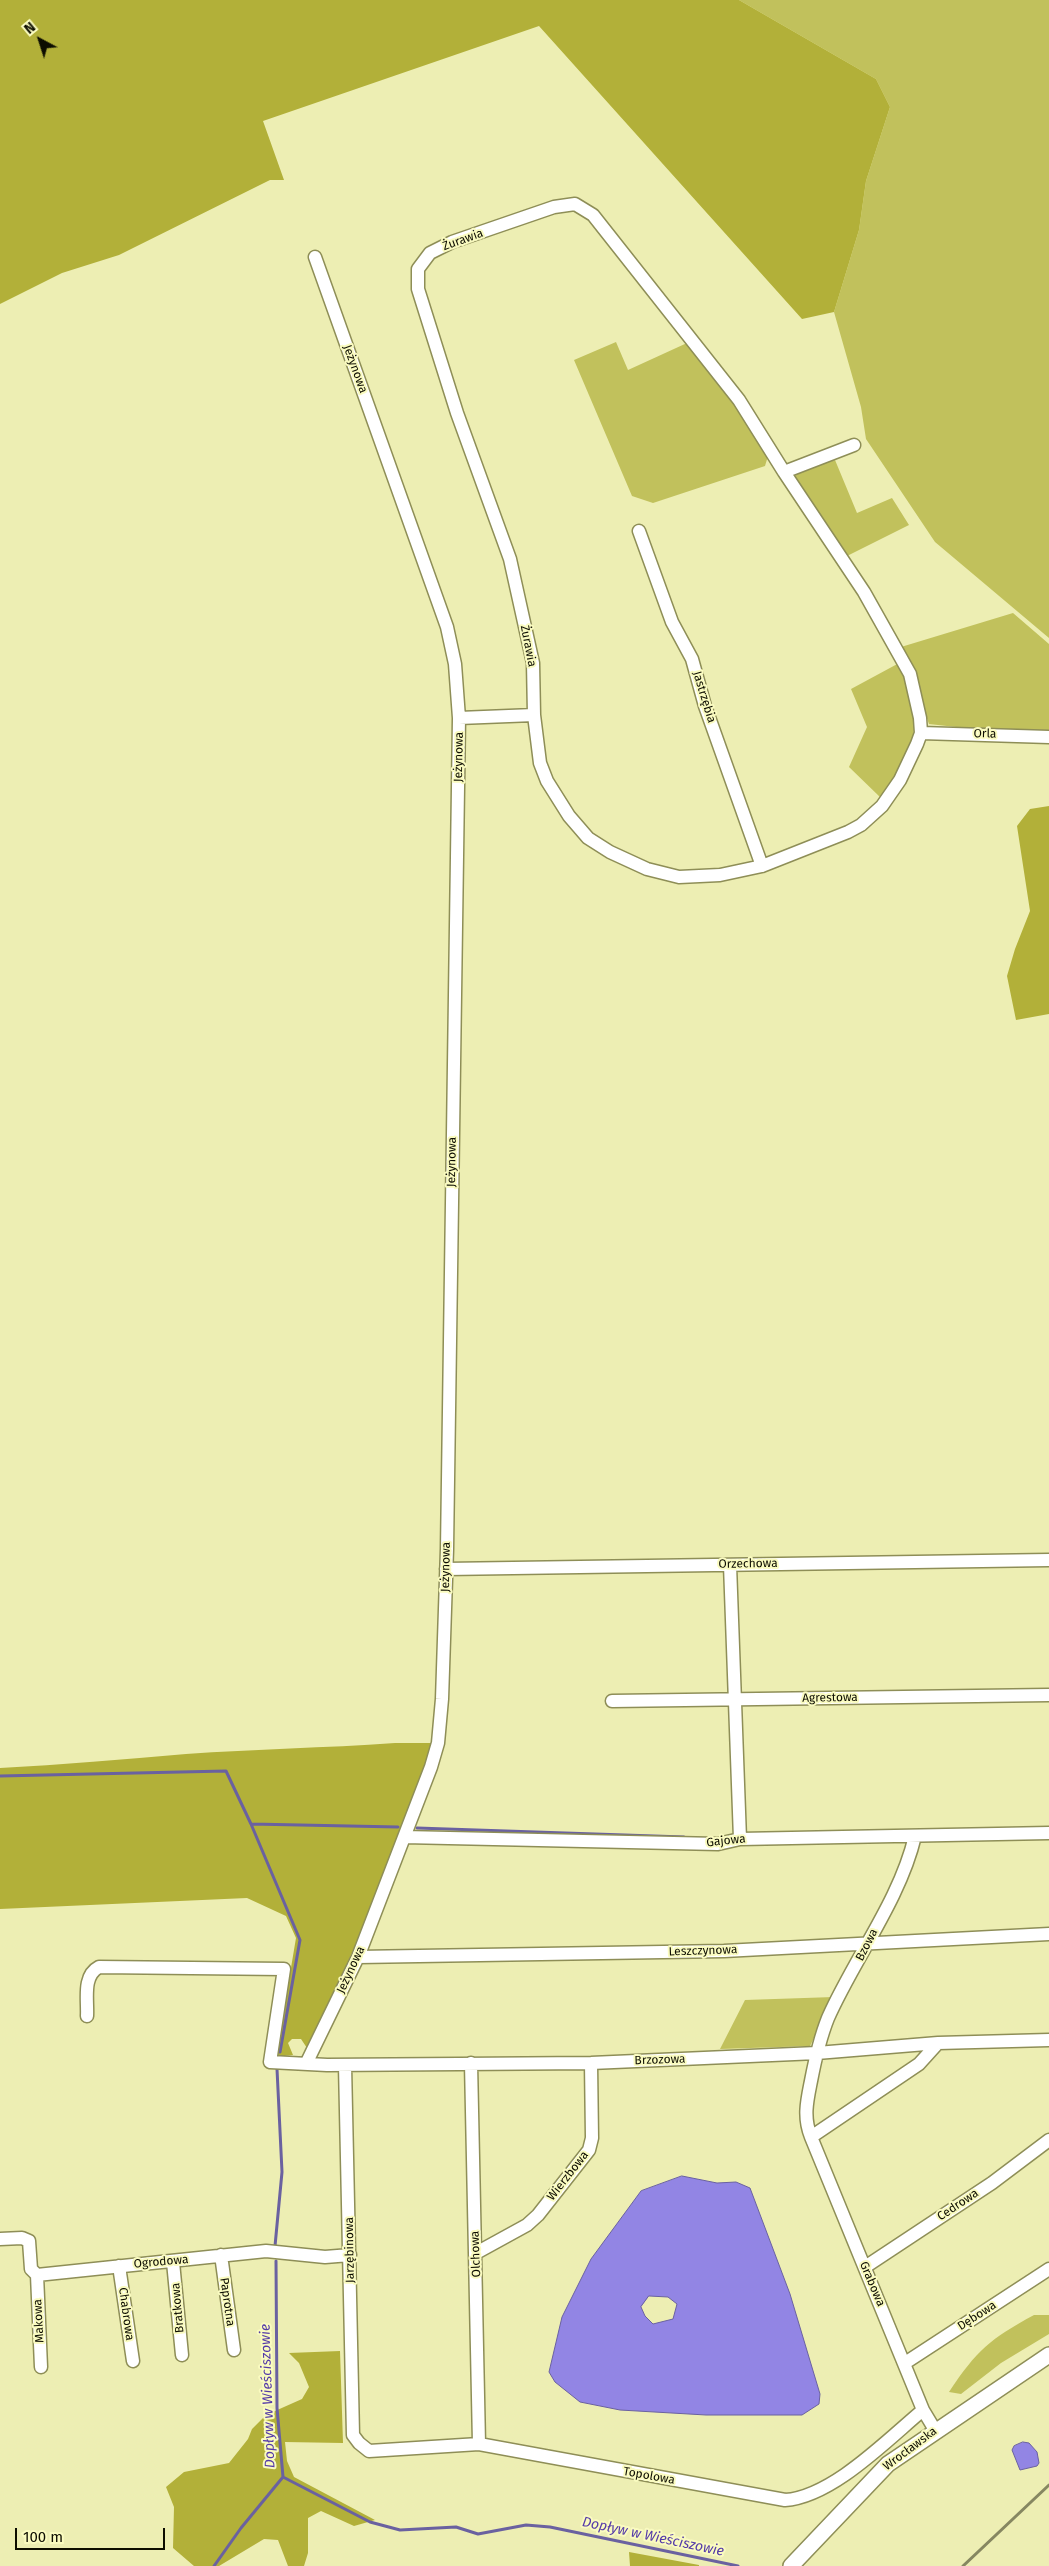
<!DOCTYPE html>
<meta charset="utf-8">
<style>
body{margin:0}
#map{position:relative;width:1049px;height:2566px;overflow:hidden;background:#edeeb3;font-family:"Fira Sans",sans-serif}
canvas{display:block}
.north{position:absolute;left:15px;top:15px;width:50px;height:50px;-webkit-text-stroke:4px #fafbc0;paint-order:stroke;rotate:320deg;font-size:14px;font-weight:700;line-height:20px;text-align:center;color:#0d0d00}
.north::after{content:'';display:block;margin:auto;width:18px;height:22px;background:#0d0d00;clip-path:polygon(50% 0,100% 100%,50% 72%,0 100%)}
.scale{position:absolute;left:15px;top:2528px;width:150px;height:22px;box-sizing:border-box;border:2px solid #0d0d00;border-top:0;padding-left:6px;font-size:15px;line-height:18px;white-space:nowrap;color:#0d0d00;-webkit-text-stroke:4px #fafbc0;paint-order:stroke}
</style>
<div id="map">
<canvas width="1049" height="2566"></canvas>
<div class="north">N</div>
<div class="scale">100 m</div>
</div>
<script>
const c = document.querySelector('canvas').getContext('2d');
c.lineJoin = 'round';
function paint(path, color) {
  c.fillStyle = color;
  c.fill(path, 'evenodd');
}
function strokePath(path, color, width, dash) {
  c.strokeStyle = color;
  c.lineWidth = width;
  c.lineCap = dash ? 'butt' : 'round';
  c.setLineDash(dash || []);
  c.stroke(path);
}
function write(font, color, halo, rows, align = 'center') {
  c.font = font + ' "Fira Sans",sans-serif';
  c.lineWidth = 4;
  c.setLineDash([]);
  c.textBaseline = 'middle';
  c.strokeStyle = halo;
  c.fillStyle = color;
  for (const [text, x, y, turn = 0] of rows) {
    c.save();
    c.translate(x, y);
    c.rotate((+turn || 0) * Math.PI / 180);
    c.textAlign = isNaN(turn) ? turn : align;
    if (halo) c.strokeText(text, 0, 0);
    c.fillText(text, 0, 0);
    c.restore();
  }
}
paint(new Path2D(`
 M739,0h310v638l-114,-96 -69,-103 -5,-32 -27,-95 25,-82 7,-49 24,-74 -14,-28z
 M616,342l12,28 59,-27 30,35 51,78 -3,10 -112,37 -21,-7 -58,-136z
 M835,460l22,53 35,-15 17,27 -62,31 -53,-77 3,-7z
 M1013,613l36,31v88l-75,-3 -45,-5 -28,-77z
 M901,662c4,18 11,36 13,54 3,31 -15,59 -33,82l-32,-31 18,-40 -16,-38z
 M834,1997l-24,49 -90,3 25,-49z
 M1034,2315h15v19l-48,29 -40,31 -12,-2c28,-42 41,-53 85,-77z`), '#c1c15c');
paint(new Path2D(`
 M0,0h739l137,79 14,28 -24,74 -7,49 -25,82 -32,7 -263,-293 -276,95 21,59h-14l-151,75 -57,18 -62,31z
 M1049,806v208l-33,6 -9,-44 8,-27 15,-38 -13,-85 13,-17z
 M395,1743h38c-31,104 -78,207 -126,305l-6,-9h-9l-4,4 5,12 -17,2 20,-119 -10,-22 -39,-18 -247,11v-141c62,-3 124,-9 186,-14 69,-5 139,-6 209,-11z
 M340,2351l3,92 -58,-1 2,19 7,16 81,43 -21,6 -33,-15 -13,7v35l-4,13h-16l-10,-26 -14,-1 -45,27h-25l-21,-18 1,-41 -8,-20 18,-15 45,-9 19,-24 4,-10 14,-14 36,-16 7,-12 -10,-24 -10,-10z
 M629,2552l70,13v1h-69z`), '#b2b039');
const water = new Path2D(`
 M682,2176l35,7 19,-1 14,6 40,106 30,100 -1,10 -17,11h-96l-86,-5 -40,-8 -25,-20 -6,-10 13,-55 29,-58 50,-68zM649,2296l19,1 9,7 -4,15 -20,5 -8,-8 -4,-9z
 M1023,2442l6,1 8,9 2,11 -2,3 -17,4 -8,-20 2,-4z`);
paint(water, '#9285e4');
strokePath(water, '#6a61a0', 1);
strokePath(new Path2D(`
 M0,1776l226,-5 25,53 49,116 -20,112
 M251,1824l147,3
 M417,1828l267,9
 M275,2246l7,-74 -5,-103
 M276,2261l1,147 6,69 87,45 30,8 56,-3 22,7 48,-9 24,2 188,39
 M214,2566l27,-38 42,-51`), '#6a61a0', 3);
const minor = new Path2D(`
 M575,204l18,11 146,185 45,72 80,120 46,82 10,44 1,15 -4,11 -17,36 -18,26 -21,19 -13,7 -86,34 -42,9 -41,2 -32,-8 -37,-17 -22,-14 -19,-22 -22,-35 -7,-18 -6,-48 -1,-52 -23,-104 -53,-146 -39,-124v-20l12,-16 22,-11 102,-35z
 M784,472l70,-27
 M639,531l33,91 20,37 13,47 57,160
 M459,718l75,-3
 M921,733l128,4
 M730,1565l10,274
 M446,1569l603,-9
 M612,1701l437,-6
 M915,1836c-15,64 -61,123 -87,182 -8,20 -13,42 -17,63 -4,20 -8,36 0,56l112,273 12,20
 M404,1837l314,7 22,-5 309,-6
 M358,1957l366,-6 325,-17
 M87,2016c1,-16 -5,-40 12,-49l185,2 -14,93 57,3 264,-2 226,-10 121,-10 111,-3
 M471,2063l8,381
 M306,2064l52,-107 73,-190 7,-24 4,-44 5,-150 12,-831 -4,-54 -8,-37 -132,-370
 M345,2065l8,370 6,8 10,8 110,-7 306,56c47,-3 102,-60 138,-90
 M811,2137l108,-73 19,-21
 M0,2239l22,-1 7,3 2,28 6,6 229,-24 59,6 25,-2
 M476,2253l51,-28 11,-10 51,-65 3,-12 -1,-75
 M221,2255l13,95
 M173,2262l9,93
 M119,2266l14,95
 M865,2267l127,-84 57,-43
 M37,2275l4,92
 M905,2363l144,-94`);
const tertiary = new Path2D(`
 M791,2566l97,-102 161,-109`);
strokePath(minor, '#8e8e57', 15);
strokePath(tertiary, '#8e8e57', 18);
strokePath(minor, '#fff', 12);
strokePath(tertiary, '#fff', 15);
strokePath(new Path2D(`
 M963,2566l86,-81`), '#868761', 3);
write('12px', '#0d0d00', '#fafbc0', [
 ["Żurawia",463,240,-20],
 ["Jeżynowa",355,369,70],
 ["Żurawia",528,646,79],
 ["Jastrzębia",704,697,73],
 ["Orla",985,734,1],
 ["Jeżynowa",459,757,-89],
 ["Jeżynowa",452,1162,-89],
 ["Orzechowa",748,1564,-1],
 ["Jeżynowa",446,1567,-89],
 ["Agrestowa",830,1698,-1],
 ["Gajowa",726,1841,-6],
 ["Bzowa",867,1945,-63],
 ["Leszczynowa",703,1951,-2],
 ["Jeżynowa",351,1970,-65],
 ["Brzozowa",660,2060,-2],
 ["Wierzbowa",568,2176,-52],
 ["Cedrowa",958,2205,-34],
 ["Jarzębinowa",350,2250,-91],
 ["Olchowa",476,2254,-92],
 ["Ogrodowa",161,2262,-5],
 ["Grabowa",872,2284,67],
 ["Paprotna",227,2302,82],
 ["Bratkowa",178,2308,-95],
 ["Chabrowa",126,2314,82],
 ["Dębowa",977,2316,-33],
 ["Makowa",39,2321,-93],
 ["Wrocławska",910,2449,-37],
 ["Topolowa",649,2476,10]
]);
write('italic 14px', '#543aa8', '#fafbc0', [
 ["Dopływ w Wieściszowie",268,2396,-92],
 ["Dopływ w Wieściszowie",653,2537,12]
]);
</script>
